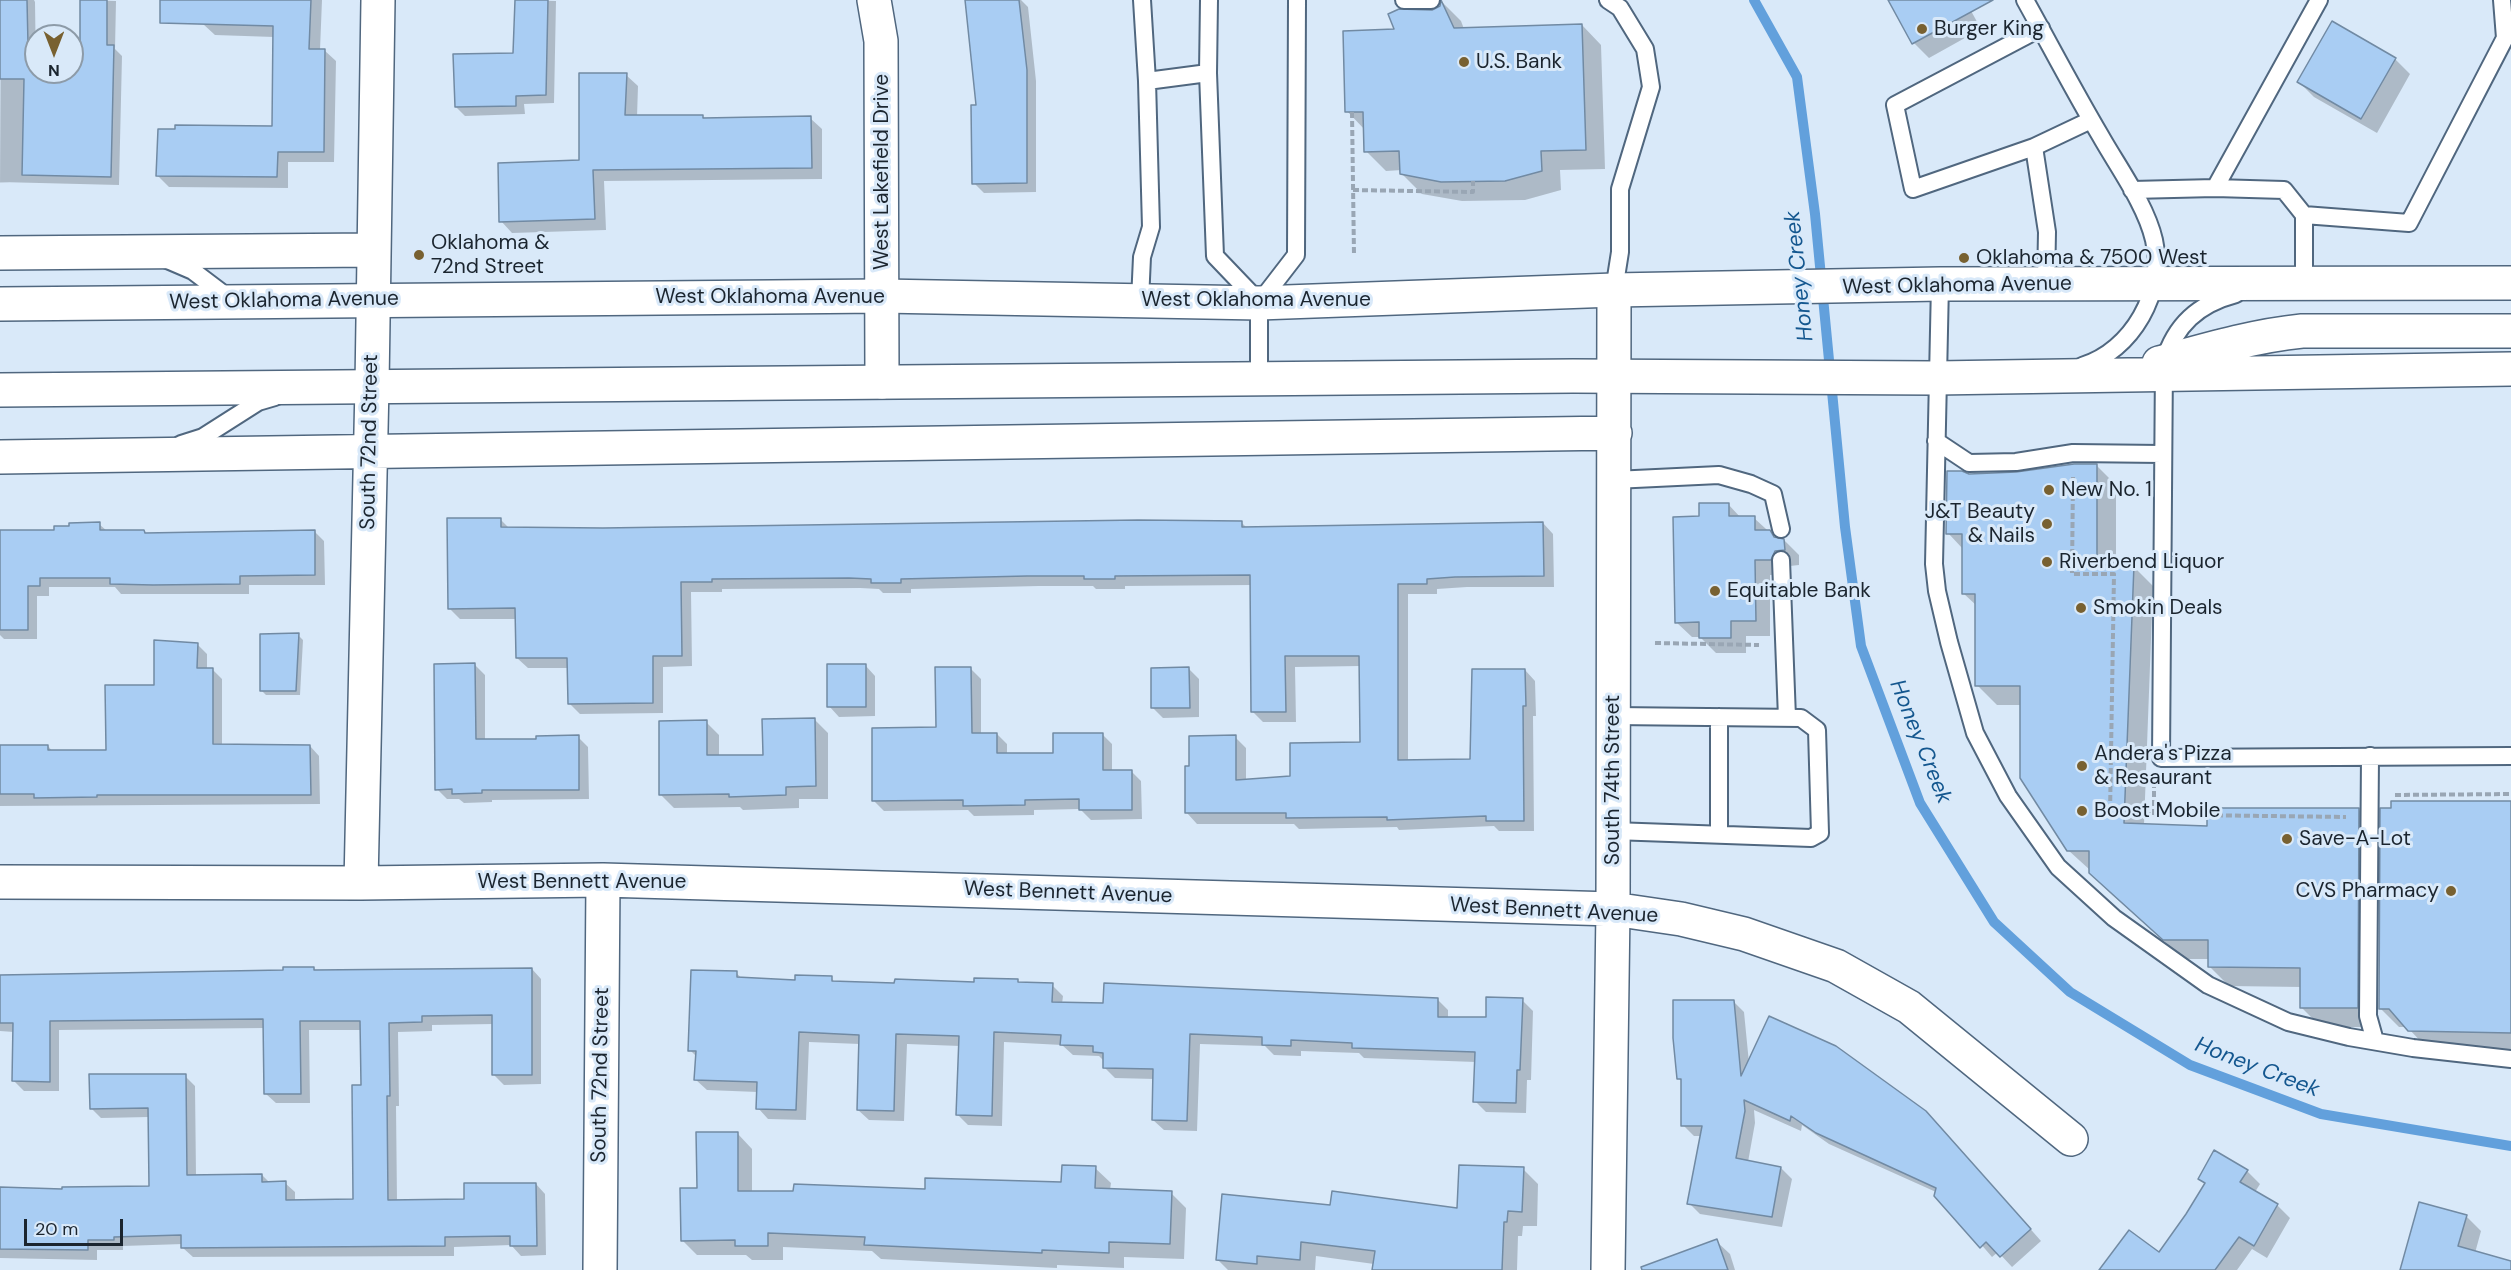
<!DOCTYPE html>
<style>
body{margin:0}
#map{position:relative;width:2511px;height:1270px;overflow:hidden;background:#d9e9f9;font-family:"DM Sans",sans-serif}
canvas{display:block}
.north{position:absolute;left:24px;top:24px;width:60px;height:60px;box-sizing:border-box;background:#d9e9f9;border:2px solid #8d9ba8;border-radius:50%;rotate:180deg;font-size:16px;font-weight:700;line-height:24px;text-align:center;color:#1b252f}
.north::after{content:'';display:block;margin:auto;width:21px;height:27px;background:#786131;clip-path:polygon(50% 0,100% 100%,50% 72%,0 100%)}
.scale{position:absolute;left:24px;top:1219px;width:99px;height:27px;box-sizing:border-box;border:3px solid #1b252f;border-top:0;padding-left:8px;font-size:18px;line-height:21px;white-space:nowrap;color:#1b252f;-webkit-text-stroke:4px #d9e9f9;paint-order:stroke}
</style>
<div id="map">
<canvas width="2511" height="1270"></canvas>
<div class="north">N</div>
<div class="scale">20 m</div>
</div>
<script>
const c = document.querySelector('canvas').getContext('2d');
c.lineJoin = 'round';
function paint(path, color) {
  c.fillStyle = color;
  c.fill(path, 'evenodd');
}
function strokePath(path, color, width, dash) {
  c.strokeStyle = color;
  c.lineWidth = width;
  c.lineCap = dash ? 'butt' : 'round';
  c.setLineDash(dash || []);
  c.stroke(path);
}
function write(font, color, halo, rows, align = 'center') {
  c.font = font + ' "DM Sans",sans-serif';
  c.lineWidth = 6;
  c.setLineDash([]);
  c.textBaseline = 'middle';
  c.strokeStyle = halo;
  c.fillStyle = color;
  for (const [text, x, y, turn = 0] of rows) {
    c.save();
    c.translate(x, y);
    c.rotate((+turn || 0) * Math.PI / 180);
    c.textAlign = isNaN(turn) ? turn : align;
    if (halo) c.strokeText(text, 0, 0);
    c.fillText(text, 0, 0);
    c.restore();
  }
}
paint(new Path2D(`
 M1,0h33l1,2 1,70h36v-27h9l1,-45 34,1 -1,48 7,7 -3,129 -119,-3v3z
 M204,0h118l-2,50h4l12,11 -2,101h-46v26l-119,-1 -12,-12 116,-47 1,-91 -59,-2 -12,-11z
 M516,0l40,1 -2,102 -30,1 1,10 -60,2 -9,-9 58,-53z
 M985,0h36l7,7 8,74v111l-52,1 -10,-10z
 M1890,0h75l16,29 -52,29 -15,-15z
 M1442,2l19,19 3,8 118,-4 19,20 4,124 -45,1 1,20 -36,10 -63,1 -40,-7 -20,-20v-4l-16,1 -20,-20 -1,-21 -18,-19 50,-80 40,-20z
 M2395,59l15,15 -33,59 -63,-36 -15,-15z
 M626,75l12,11 -1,31 65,-1 4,3 104,-1 12,11v50l-218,2 2,49 -94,3 -11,-12 79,-59z
 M2096,465l20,20v81h17l20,20 -9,239 64,3 150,-19 20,20 -1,198h-56l-20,-20v-20l-72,-1 -19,-19v-8h-26l-74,-66 -20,-20v-3l-22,-20 -47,-145h-24l-20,-20v-79l-14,-13v-44l-15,-16 21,-58 47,-1z
 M1728,504l13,14h13l23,21 7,1 15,15v10l-9,1 -4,9h-16v61h-24v17h-30l-16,-16h-8l-16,-15 24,-104z
 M500,519l10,10 731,-7 6,6 296,-5 10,11 1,53h-87l-30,2v5h-29v168l63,-1 54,-91 10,11 1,35h-3l1,115h-35l-5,-5 -95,4 -2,-3 -98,2 -5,-5h-97l-10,-11 48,-76 11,11v33l46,-3 70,-34 -2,-78 -65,1 1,55h-33l-11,-11v-126l-127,1v3h-29l-3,-3h-54l-128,3v4h-28l-4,-4 -19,-1 -138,1v3h-31l1,74 -29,1v46l-83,1 -11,-11v-35h-41l-11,-10v-39h-57l-11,-11z
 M99,524l8,7h37l3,4 167,-4 10,10 1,44h-76v9h-128l-6,-7h-66v9h-12v43h-33l-4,-4v-104l56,1z
 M298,635l5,5 -3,55h-34l-5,-5z
 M198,645l9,9v15h5l10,10v67h88l9,10 1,48 -320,2v-60h48l5,6 55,-1 48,-65z
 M475,665l10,10v65h53l40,-3 10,10 1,52 -97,1v2l-28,1 -5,-4h-12l-10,-10z
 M865,665l10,11v40l-36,1 -10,-11z
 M971,669l10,10v55h16l10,10v11h48l47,-21 10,10v27h19l10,10 1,38 -51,1 -11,-11 -46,1v5l-60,1 -6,-6 -84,1 -10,-10 63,-73z
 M1189,669l10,10v38l-36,1 -10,-10z
 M815,720l13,13v66h-29v9l-56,2 -3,-3 -66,1 -13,-13 45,-73 13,13v22h45z
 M2511,803v248l-82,-1 -22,-23h-8l-19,-19z
 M314,968l3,4 215,-3 9,10v105l-37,1 -10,-10v-51l-62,1v6l-34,1 1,74h-3l1,95h68l71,-17 9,10 1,61 -25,1 -10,-11 -57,2v9l-261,1 -10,-9v-4l-60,2v4h-26v10l-97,-2v-69l64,1 86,-3 -1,-70 -48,1 -10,-10 94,-32 10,10 1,90 66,-1 8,8h15l10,9v9l59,-1 8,-114v-56h-53l1,73h-34l-10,-9 -1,-66 -206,2v61h-35l-10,-10v-49l-14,-1v-56l285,-4z
 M736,973l7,6 53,2 35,-3 5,5 60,2 121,-4 4,3 31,1 11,11 -1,8 375,-5 11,11v8h40l34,-18 11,11 -2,69h-4l-1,33 -40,-1 -11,-11 1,-39 -112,-4 -5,-5 -58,-2v5l-27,-1 -9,-9 -65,-2 -3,87 -33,-1 -11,-10 2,-41 -40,-1 -11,-11v-6l-5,-5 -26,-1 -11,-10 -58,-3 -2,84 -34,-1 -10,-10 2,-69 -53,-2 -3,77 -35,-1 -11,-10 2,-66 -51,-2 -3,78 -38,-1 -10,-11v-16l-51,-2 -11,-10 1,-23 -7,-7z
 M1733,1001l11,11 5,51 188,60 104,118 -29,26 -14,-15 -6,5 -56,-65 -107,-48 -27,-19 -1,6 -47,-21 1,13 -7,39 33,6 11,11 -10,48 -82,-13 -11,-11 13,-67h-8l-11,-11v-43l-4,-3z
 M737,1133l15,16v44l174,-3 136,-6 33,-16 16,15 -1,7 61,3 15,15 -2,51 -60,-2v11l-67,-3v3l-176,-9 -9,-8 -89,-4v13h-31l-6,-5h-49l-15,-15 16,-51z
 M1523,1169l15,15 -1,42h-14l-1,10h-4l-1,34h-143v-6l-58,-8 -1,14h-87l-10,-10 114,-53 127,2z
 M2247,1171l13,13 -5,8 22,13 13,13 -23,40 -15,-9 -15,21h-121l43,-16 29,-39 18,-30 -6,-6z
 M2466,1216l15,15 -6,22 30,17h-104z
 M1716,1241l14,13 5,16h-55z`), '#0003');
strokePath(new Path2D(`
 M1754,0l43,77 18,137 30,313 16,119 59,157 74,119 76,70 120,73 131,49 190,32`), '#62a0dc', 10);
const building = new Path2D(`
 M0,0h27l1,44h8v28h36v-28h8v-44h27v45h7l-3,132 -89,-2 2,-96h-24z
 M160,0h151l-2,49h16l-1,103h-46l-1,25 -121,-1 2,-47h17v-4l97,1 1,-100 -113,-3z
 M515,0h33l-2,95 -30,1v10l-61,1 -2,-53 60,-1z
 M965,0h54l8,70v113l-55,1 -1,-79h5z
 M1441,0l13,28 128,-4 4,126 -45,1 1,20 -37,10 -64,1 -41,-8 -1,-23 -35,1 -1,-40h-18l-2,-81 51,-2 -6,-15 11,-5 33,1 8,-4z
 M1888,0h105l-81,44z
 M2332,21l64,37 -35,61 -64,-37z
 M579,73h48l-2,42h78v3l108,-2 1,52 -219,2 2,49 -96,3 -1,-59 81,-3z
 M2074,464h23v101h37l-10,258 83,3v-18h152l-1,200h-58v-40l-92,-1v-27h-45l-74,-67v-22h-22l-47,-73v-92h-45v-92h-13v-60h-16l1,-63h15l7,3 47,-2z
 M1699,503h30v13h26v14h15l4,7 10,2 1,11 -10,1 -4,9h-16l1,61h-25v17h-32v-16l-24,1 -2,-106 26,-1z
 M447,518h54v9l102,1 535,-8 104,1v6l301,-5 1,54 -89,1 -28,2v5h-29v176l72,-1 2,-90h53l1,37h-3l1,115h-38v-5l-99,4v-3l-101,1v-5h-101v-47h4v-30l47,-1v45l54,-4v-33l70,-1 -1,-86h-74l1,56h-35l-1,-137 -135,1v3h-31v-3h-57l-126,3v4h-30v-4l-22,-1 -137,1v3h-31l1,74h-29v47l-85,1 -1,-46h-51l-1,-50 -67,1z
 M100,522v8h44l1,3 170,-3v45l-75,1v8l-87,1 -43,-1v-6h-70v8h-12v44h-28v-100h54v-4h15v-3z
 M299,633l-3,58h-36v-57z
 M154,640l44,3 -1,25h16v76l97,1 1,50h-214v2l-63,1v-4h-34v-49h48v5h58l-1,-65h49z
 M475,663l1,76h60v-3l43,-1v55h-97v3l-30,1v-5l-17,1 -1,-126z
 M827,664h39v43h-39z
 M935,667h36l1,66h25v20h56v-20h50v37h29v40h-53v-11l-54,1v5l-62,1v-6l-91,1v-73l64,-1z
 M1189,667l1,41h-39v-40z
 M815,718l1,68 -30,1v8l-57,2v-3l-70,1v-74l48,-1v35h56l-1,-36z
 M2391,801h120v232l-103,-2 -19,-22h-10l1,-201h11z
 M283,967h31v3l218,-2v107h-40v-60l-70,1v6l-33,1 1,73h-3l1,104 76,-1v-16h72l1,63h-27v-10l-65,1v9l-264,2v-13l-67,2v3h-26v10l-88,-1v-62l62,2v-2l87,-1 -1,-78 -58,1 -1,-35h97l1,101 75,-1v8l24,-1v19l67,-1 -1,-114h9l-1,-64h-60l1,73h-37l-1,-75 -213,2v61l-38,-1 1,-58h-13v-48l283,-5z
 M691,970l46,1v6l58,3v-5l37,1v5l62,2 1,-4 79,3v-4l44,1v3l35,1 -1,19 51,1 1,-20 334,15v19h48v-20l37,1 -3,72h-3l-1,33 -43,-1 2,-50 -123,-4v-5l-61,-3v6l-29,-1v-8l-72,-3 -3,87 -35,-1 1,-51 -50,-1v-15l-10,-1v-6l-33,-1 1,-10 -67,-3 -2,84 -36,-1 3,-79 -63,-2 -2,77 -37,-1 2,-75 -60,-3 -3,78 -40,-1 1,-27 -63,-2 2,-29h-8z
 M1673,1000h61l7,76 28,-60 67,30 90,65 105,118 -31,28 -14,-15 -6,6 -46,-52 2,-8 -120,-55 -25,-17 -1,5 -46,-21 1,11 -9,47 45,9 -9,50 -85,-13 15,-78h-21v-47h-4l-4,-41z
 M696,1132h42v59h55l1,-7 131,5v-11l136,4 1,-17 34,1 -1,22 77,3 -2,53 -61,-2v11l-67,-3v3l-178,-8 1,-8 -97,-4v13h-33v-6l-54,1 -1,-53h17z
 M2214,1150l34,20 -8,12 38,22 -24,42 -15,-9 -24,33h-116l30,-40 30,22 27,-38 19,-31 -7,-4z
 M1459,1165l65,2 -2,45 -14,-1 -1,11h-3l-2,48h-130l3,-19 -74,-9 -1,18 -43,-4v8l-41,-4 6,-66 108,11 2,-14 125,17z
 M2419,1202l48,13 -9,31 53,15v9h-111z
 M1717,1239l11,31h-86l-1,-3z`);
paint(building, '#a9cdf3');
strokePath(building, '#718aa3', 1.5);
const service = new Path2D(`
 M1209,0l-1,73 7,183 44,46
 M1404,0h27
 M1608,0l12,8 25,41 6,38 -31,102v63l-6,38
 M2025,0c25,45 49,91 75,135 18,32 46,70 54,105 12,51 -22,111 -72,126
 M2041,28l-146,77 18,84 121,-42 13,85 -1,53
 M1147,81l61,-8
 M2034,147l57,-27
 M2215,188l104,-188
 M2132,190l83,-2 69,2 20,25 105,8 96,-185 -3,-38
 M2304,215v69
 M165,259l28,12 37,28
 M1940,284l-6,280 3,27 12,51 26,91 33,63 50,71 56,51 94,67 80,37 61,15 64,11 98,11
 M2236,294c-38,10 -61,31 -72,68l-3,396 350,-2
 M1140,301l2,-44 9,-30 -4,-146 -5,-81
 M1259,379v-76l37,-48 1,-255
 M1936,441l33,22 47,-1 57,-9 89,1
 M181,444l22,-7 55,-35 17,-5
 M1614,480l105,-5 32,9 22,10 8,35
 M1781,560l6,158
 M1719,717v117
 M2370,756l-2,260 7,25
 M1613,831l198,7 9,-5 -3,-103 -16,-12 -187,-2`);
const minor = new Path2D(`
 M874,0l7,41 1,341
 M0,253l374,-3
 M0,457l1615,-24
 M0,882l361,1 242,-3 1010,29 68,10 63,15 92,32 73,41 162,132
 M361,883l11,-498 6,-385
 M600,1270l3,-390
 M1608,1270l5,-361 1,-619`);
const secondary = new Path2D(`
 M0,304l882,-8 377,7 355,-13 326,-6 571,-1
 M2159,363c47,-13 94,-27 143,-32h209
 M0,390l1573,-14 363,2 575,-9`);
strokePath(service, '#50677f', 20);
strokePath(minor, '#50677f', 36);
strokePath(secondary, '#50677f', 36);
strokePath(new Path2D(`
 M1352,112l2,143
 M1353,190l120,2v-11
 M2073,477l-1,97h42l-4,240 236,3
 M1655,643l104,2
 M2395,795l116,-1
 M2154,815v-34`), '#99a6b4', 4, [6, 3]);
strokePath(service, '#fff', 16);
strokePath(minor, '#fff', 33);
strokePath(secondary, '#fff', 33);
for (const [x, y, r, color] of [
 [1922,29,6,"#786131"],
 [1464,62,6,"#786131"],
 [419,255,6,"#786131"],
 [1964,258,6,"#786131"],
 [2049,490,6,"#786131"],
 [2047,524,6,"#786131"],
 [2047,562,6,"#786131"],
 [1715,591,6,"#786131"],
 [2081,608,6,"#786131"],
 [2082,766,6,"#786131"],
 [2082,811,6,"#786131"],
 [2287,839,6,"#786131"],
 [2451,891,6,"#786131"]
]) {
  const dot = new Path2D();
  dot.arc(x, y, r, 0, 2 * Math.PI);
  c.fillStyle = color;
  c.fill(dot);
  strokePath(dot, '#d9e9f9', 2);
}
write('21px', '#1b252f', '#d9e9f9', [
 ["Burger King",1934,29],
 ["U.S. Bank",1476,62],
 ["Oklahoma &",431,243],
 ["72nd Street",431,267],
 ["Oklahoma & 7500 West",1976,258],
 ["New No. 1",2061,490],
 ["J&T Beauty",2035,512,"right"],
 ["& Nails",2035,536,"right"],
 ["Riverbend Liquor",2059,562],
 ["Equitable Bank",1727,591],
 ["Smokin Deals",2093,608],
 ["Andera's Pizza",2094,754],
 ["& Resaurant",2094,778],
 ["Boost Mobile",2094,811],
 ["Save-A-Lot",2299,839],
 ["CVS Pharmacy",2439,891,"right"]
], 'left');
write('21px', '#1b252f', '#d9e9f9', [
 ["West Lakefield Drive",882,172,-90],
 ["West Oklahoma Avenue",1957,286,-1],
 ["West Oklahoma Avenue",770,297],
 ["West Oklahoma Avenue",1256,300],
 ["West Oklahoma Avenue",284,301,-1],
 ["South 72nd Street",370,442,-89],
 ["South 74th Street",1613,780,-90],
 ["West Bennett Avenue",582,882],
 ["West Bennett Avenue",1068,893,2],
 ["West Bennett Avenue",1554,911,3],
 ["South 72nd Street",601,1075,-89]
]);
write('italic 22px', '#14578f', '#d9e9f9', [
 ["Honey Creek",1800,276,-96],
 ["Honey Creek",1920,742,68],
 ["Honey Creek",2257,1068,21]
]);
</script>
